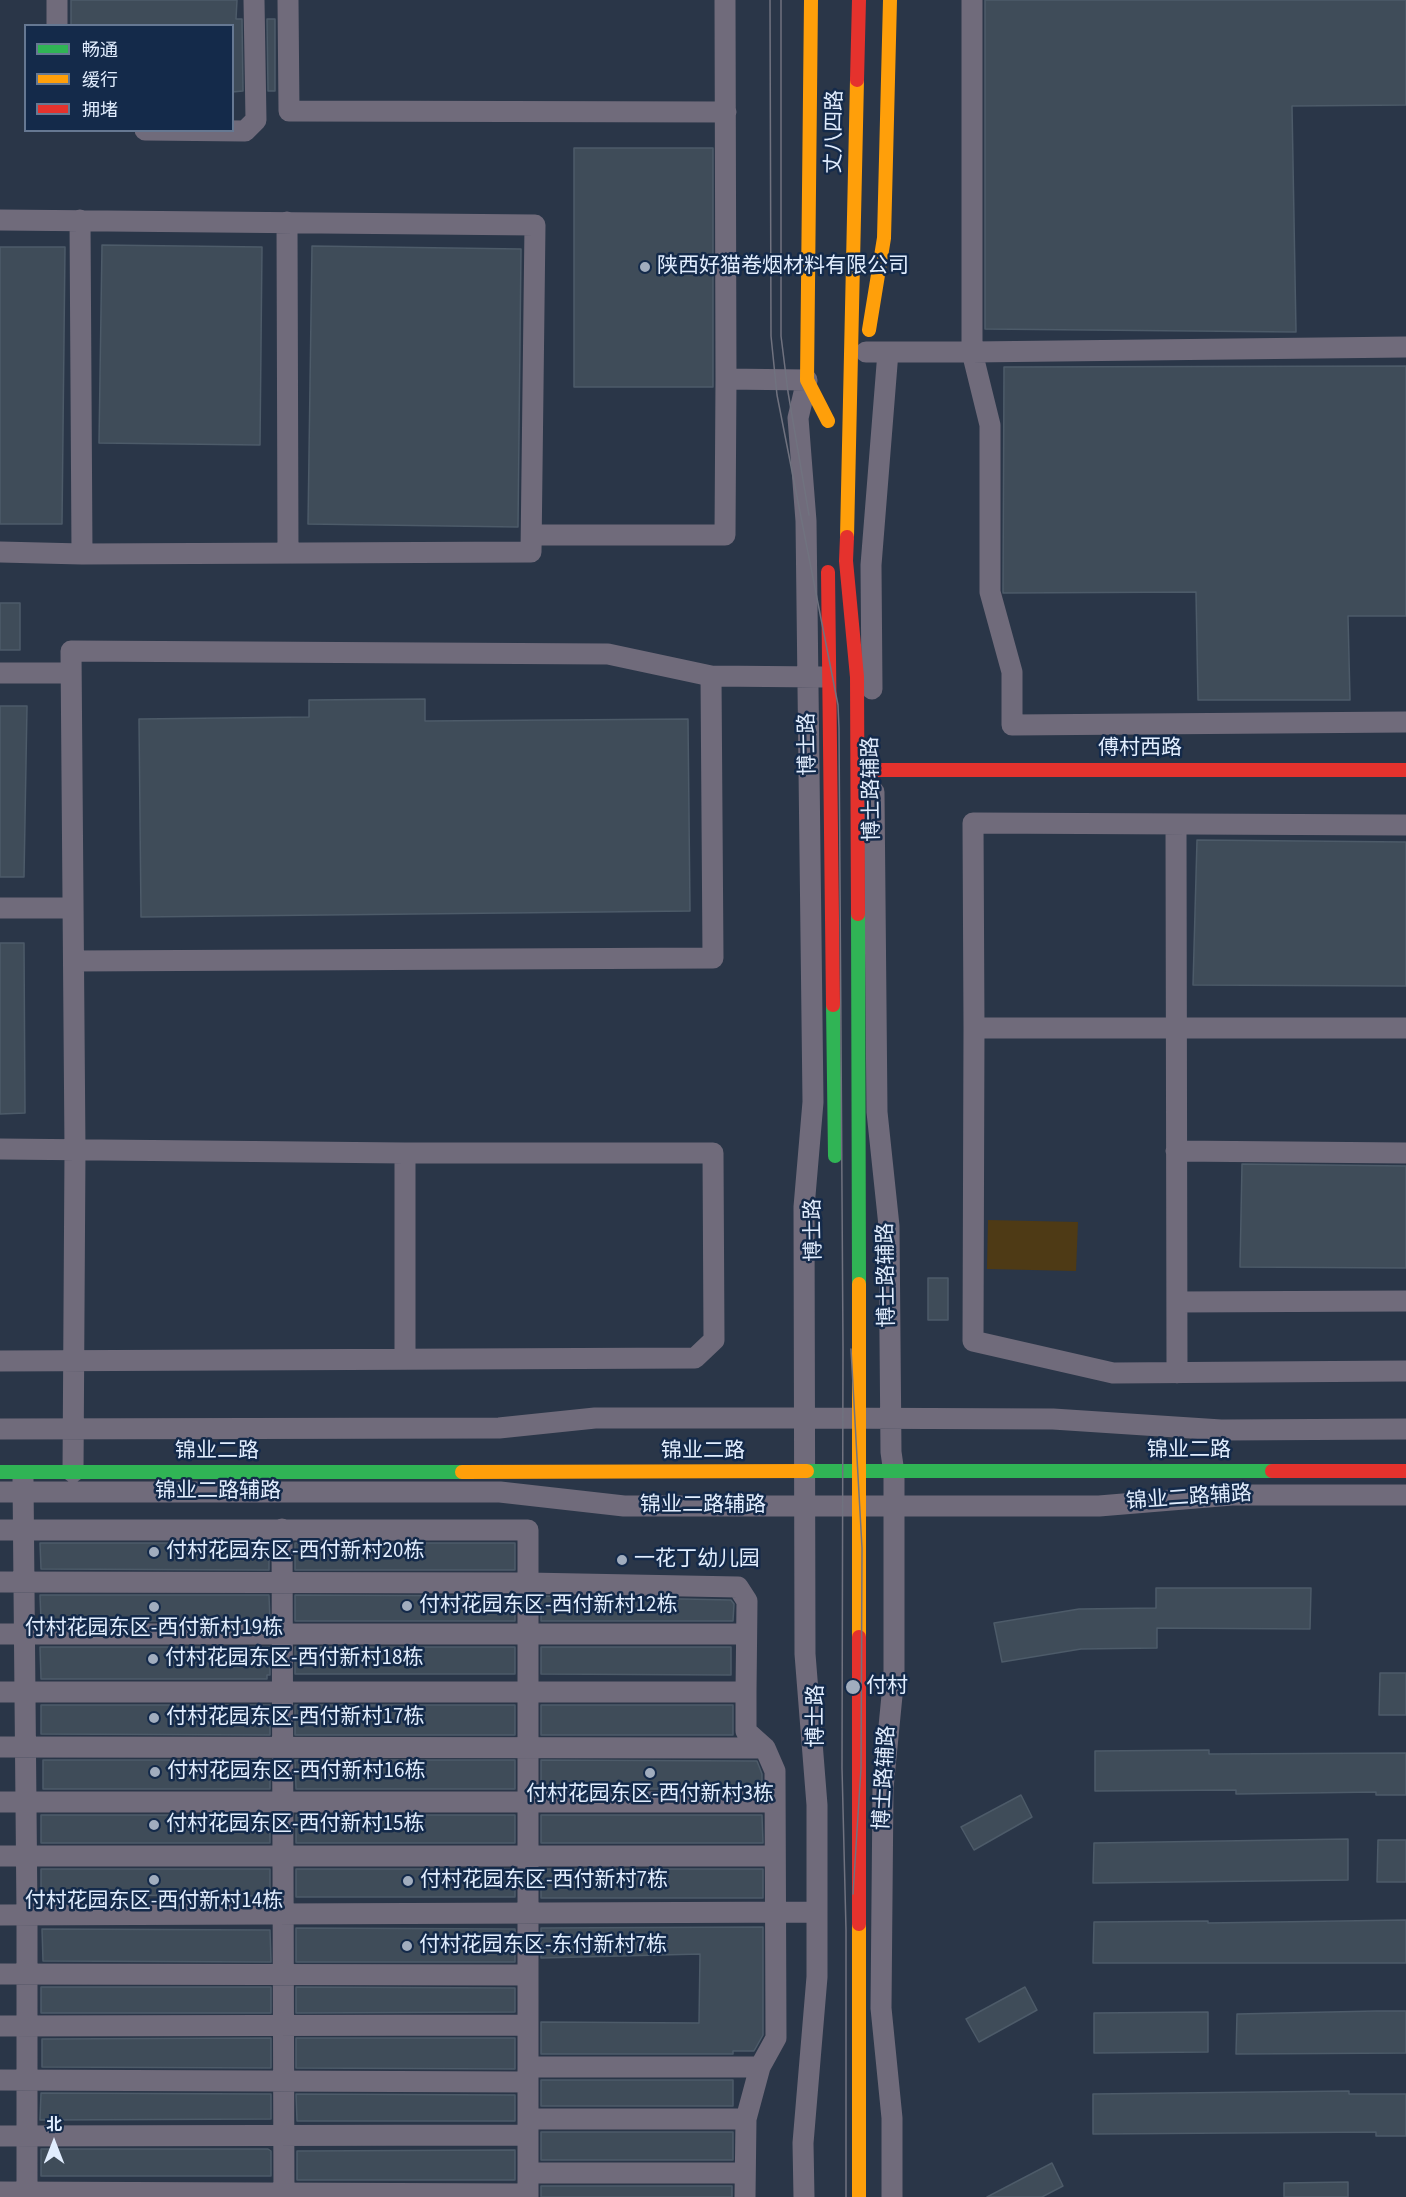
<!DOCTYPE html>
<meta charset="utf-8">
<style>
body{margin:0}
#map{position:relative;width:1406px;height:2197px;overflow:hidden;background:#2a3648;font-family:"Source Sans 3","Noto Sans SC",sans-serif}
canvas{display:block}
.legend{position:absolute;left:24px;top:24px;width:210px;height:108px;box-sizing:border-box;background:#142a4a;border:2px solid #667892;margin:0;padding:8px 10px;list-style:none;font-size:18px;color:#e1edfe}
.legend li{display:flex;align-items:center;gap:12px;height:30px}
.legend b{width:30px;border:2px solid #667892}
.north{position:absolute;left:24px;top:2113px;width:60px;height:60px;-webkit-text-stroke:4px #142a4a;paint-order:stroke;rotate:0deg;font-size:16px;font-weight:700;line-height:24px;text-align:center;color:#e1edfe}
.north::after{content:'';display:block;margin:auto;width:21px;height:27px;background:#e1edfe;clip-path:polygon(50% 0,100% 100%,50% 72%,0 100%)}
</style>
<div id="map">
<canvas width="1406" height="2197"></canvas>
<ul class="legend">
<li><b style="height:8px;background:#30b455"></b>畅通</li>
<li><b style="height:8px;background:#ff9f0a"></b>缓行</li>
<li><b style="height:8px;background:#e5322d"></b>拥堵</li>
</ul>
<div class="north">北</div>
</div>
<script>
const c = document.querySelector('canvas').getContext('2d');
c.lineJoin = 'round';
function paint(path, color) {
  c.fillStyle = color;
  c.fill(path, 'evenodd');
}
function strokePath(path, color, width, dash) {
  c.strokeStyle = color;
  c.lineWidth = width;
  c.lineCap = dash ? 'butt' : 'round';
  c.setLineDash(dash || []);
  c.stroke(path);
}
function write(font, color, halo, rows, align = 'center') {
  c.font = font + ' "Source Sans 3","Noto Sans SC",sans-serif';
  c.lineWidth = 5;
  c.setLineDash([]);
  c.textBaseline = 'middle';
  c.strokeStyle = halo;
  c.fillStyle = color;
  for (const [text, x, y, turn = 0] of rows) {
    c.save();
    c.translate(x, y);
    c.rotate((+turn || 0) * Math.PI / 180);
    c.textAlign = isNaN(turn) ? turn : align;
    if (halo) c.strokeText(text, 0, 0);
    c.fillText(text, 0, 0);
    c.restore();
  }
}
paint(new Path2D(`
 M988,1220l90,2 -2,49 -89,-2z`), '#4e3a15');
const building = new Path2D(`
 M71,0h166l-1,19h6l1,72 -11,1v-66h-161z
 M985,0h421v105l-114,1 4,226 -311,-3z
 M267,19h8v72h-7z
 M574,148h139v239h-139z
 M102,245l160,2 -2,198 -161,-2z
 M312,246l209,3 -3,278 -210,-3z
 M0,247h65l-3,277h-62z
 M1406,366v250h-58l2,84h-152l-2,-108 -193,1 1,-226z
 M0,603h20v47h-20z
 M425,699v22l263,-2 2,192 -549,6 -2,-198 170,-2v-17z
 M0,706h27l-3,171h-24z
 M1197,840l209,2v144l-213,-1z
 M0,943h24l1,170 -25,1z
 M1242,1164l164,2v102l-166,-1z
 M928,1278h20v42h-20z
 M40,1543h229v27l-228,-1z
 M295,1543h220v27h-220z
 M1156,1588h155l-1,41 -153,-1v20l-76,1 -79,13 -8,-39 85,-14 77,-1z
 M40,1595h229l1,26h-229z
 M295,1595l220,1v25h-220z
 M541,1596l190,4 3,4 -1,17h-192z
 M40,1647h230v28h-3v4h-226z
 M295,1647h220v27h-220z
 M541,1647h190v28l-190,-1z
 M1380,1673h26v42h-27z
 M41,1705h229v30l-229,-1z
 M295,1705h220v30h-220z
 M541,1705h192v30h-192z
 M1209,1750v4l197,-1v42h-30v-3l-140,2v-4l-141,1v-40z
 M43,1760h227v29h-227z
 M295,1760h220v29h-219z
 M541,1760l216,1 5,13v15h-221z
 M1021,1795l11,22 -58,33 -13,-23z
 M41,1815h229v28h-229z
 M296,1815h219v28h-219z
 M541,1815h221l1,28h-222z
 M1348,1839v41l-255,3 1,-40z
 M1378,1840h28v42h-29z
 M41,1869h229v27l-229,-1z
 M296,1869h219v28h-219z
 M541,1869h222v29h-222z
 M1406,1920v43h-313l1,-41 114,-1v2z
 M763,1927v108l-9,16h-21v3h-192v-32l158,1 1,-69 -159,4v-30z
 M296,1928l219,1v33h-219z
 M42,1929l228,1 1,32 -228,-1z
 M41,1987h230v26h-230z
 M296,1987l219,1v24l-219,1z
 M1025,1987l12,23 -58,32 -13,-23z
 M1376,2011h30v42l-170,1 1,-40z
 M1208,2012v40l-114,1v-40z
 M271,2038v30l-229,-1v-28z
 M296,2038h219v31l-219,-1z
 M541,2080h192v26h-192z
 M1349,2091v3h57v42h-30v-4l-283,2v-40z
 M41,2093l230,1v25l-231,1z
 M296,2094l219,1v26h-218z
 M541,2132h192v28h-192z
 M41,2149h227l3,2v25h-230z
 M515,2150v30h-218v-29z
 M1052,2163l11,23 -21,11h-55z
 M1348,2182v15h-64v-14z
 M541,2186h191v11h-191z`);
paint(building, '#3f4c59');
strokePath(building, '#4d5b69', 1.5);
strokePath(new Path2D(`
 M57,0v26
 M288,0l1,111 437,1
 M725,0l1,379 81,1 -9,38 8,103 7,581 -9,105 1,447 12,151v172l-14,166 1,54
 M972,0v352l434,-5
 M145,130l100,1 11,-11 -2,-120
 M0,220l535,5 -4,327 -449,2 -82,-2
 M80,220l2,334
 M287,222l1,331
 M866,352h106l18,73v167l22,80v53l394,-3
 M532,535h193l1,-156
 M0,673h71
 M872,689l-1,-124 17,-213
 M874,792l3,320 12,114 2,226 3,21v202l-11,113 -2,220 11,110v79
 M1176,824l1,549
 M1406,825l-433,-2 1,205 -1,313 140,32 293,-2
 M0,908h73
 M74,961l639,-3 -2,-282
 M974,1028h432
 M0,1149l405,4h308l1,187 -19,18 -695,3
 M1176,1151l230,2
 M1177,1302l229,-1
 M405,1359v-206
 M0,1429l499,-1 96,-10h210l248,1 168,11 185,-1
 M73,1472l2,-322 -4,-499 537,3 103,22 111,1
 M23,1479l4,436v282
 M0,1492h500l124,14h475l133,-11h174
 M282,1529l2,668
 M0,1530h528v667
 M0,1582l528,1 210,4 9,14 -1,91h-746
 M0,1634h746
 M0,1747l765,1
 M0,1802h775
 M0,1856h775
 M0,1915l817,-3
 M0,1974l528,1
 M0,2026l528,-1
 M528,2067h232
 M0,2080l528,2
 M528,2119h218
 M0,2136l528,-1
 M528,2173h217
 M0,2192l528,2
 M745,2197l1,-78 14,-52 16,-29 -1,-267 -10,-23 -19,-17v-39`), '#706b7b', 21);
strokePath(new Path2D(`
 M858,914l1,370
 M833,1005l2,151
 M807,1471h465
 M0,1472h462`), '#30b455', 14);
strokePath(new Path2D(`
 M811,0l-4,380 21,41
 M869,330l15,-92 6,-238
 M847,537l10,-457
 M859,1284v353
 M462,1472l345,-1
 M859,1924v273`), '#ff9f0a', 14);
strokePath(new Path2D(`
 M857,80l2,-80
 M847,537l-1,24 11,116 1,237
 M828,572l5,433
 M873,770h533
 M1272,1471h134
 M859,1637v287`), '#e5322d', 14);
strokePath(new Path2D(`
 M770,0l1,336 6,59 61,310 1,23 4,621 -1,419 4,162v267
 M781,0v336l7,56 21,123
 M851,1349l11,199 -1,220 -8,126`), '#70727f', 1.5);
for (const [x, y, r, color] of [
 [645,267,6,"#a1adbe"],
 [154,1552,6,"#a1adbe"],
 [622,1560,6,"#a1adbe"],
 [407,1606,6,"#a1adbe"],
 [154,1607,6,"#a1adbe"],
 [153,1659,6,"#a1adbe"],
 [853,1687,8,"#a1adbe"],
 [154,1718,6,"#a1adbe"],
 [155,1772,6,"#a1adbe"],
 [650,1773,6,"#a1adbe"],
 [154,1825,6,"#a1adbe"],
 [154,1880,6,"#a1adbe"],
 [408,1881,6,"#a1adbe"],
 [407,1946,6,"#a1adbe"]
]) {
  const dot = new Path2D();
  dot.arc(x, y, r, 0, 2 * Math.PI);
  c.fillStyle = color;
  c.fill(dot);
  strokePath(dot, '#142a4a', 2);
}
write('21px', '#e1edfe', '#142a4a', [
 ["丈八四路",836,132,-89],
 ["博士路",809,744,-91],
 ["傅村西路",1140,749],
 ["博士路辅路",873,789,-91],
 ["博士路",815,1230,-91],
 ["博士路辅路",888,1275,-91],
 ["锦业二路",1189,1451],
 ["锦业二路",217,1452],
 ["锦业二路",703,1452],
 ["锦业二路辅路",218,1492],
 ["锦业二路辅路",1189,1499,-4],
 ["锦业二路辅路",703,1506],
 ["博士路",817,1716,-90],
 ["博士路辅路",886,1778,-87]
]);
write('21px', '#e1edfe', '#142a4a', [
 ["陕西好猫卷烟材料有限公司",657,267],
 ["付村花园东区-西付新村20栋",166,1552],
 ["一花丁幼儿园",634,1560],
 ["付村花园东区-西付新村12栋",419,1606],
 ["付村花园东区-西付新村19栋",154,1629,"center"],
 ["付村花园东区-西付新村18栋",165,1659],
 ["付村",866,1687],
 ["付村花园东区-西付新村17栋",166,1718],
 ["付村花园东区-西付新村16栋",167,1772],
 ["付村花园东区-西付新村3栋",650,1795,"center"],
 ["付村花园东区-西付新村15栋",166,1825],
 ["付村花园东区-西付新村7栋",420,1881],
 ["付村花园东区-西付新村14栋",154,1902,"center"],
 ["付村花园东区-东付新村7栋",419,1946]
], 'left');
</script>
